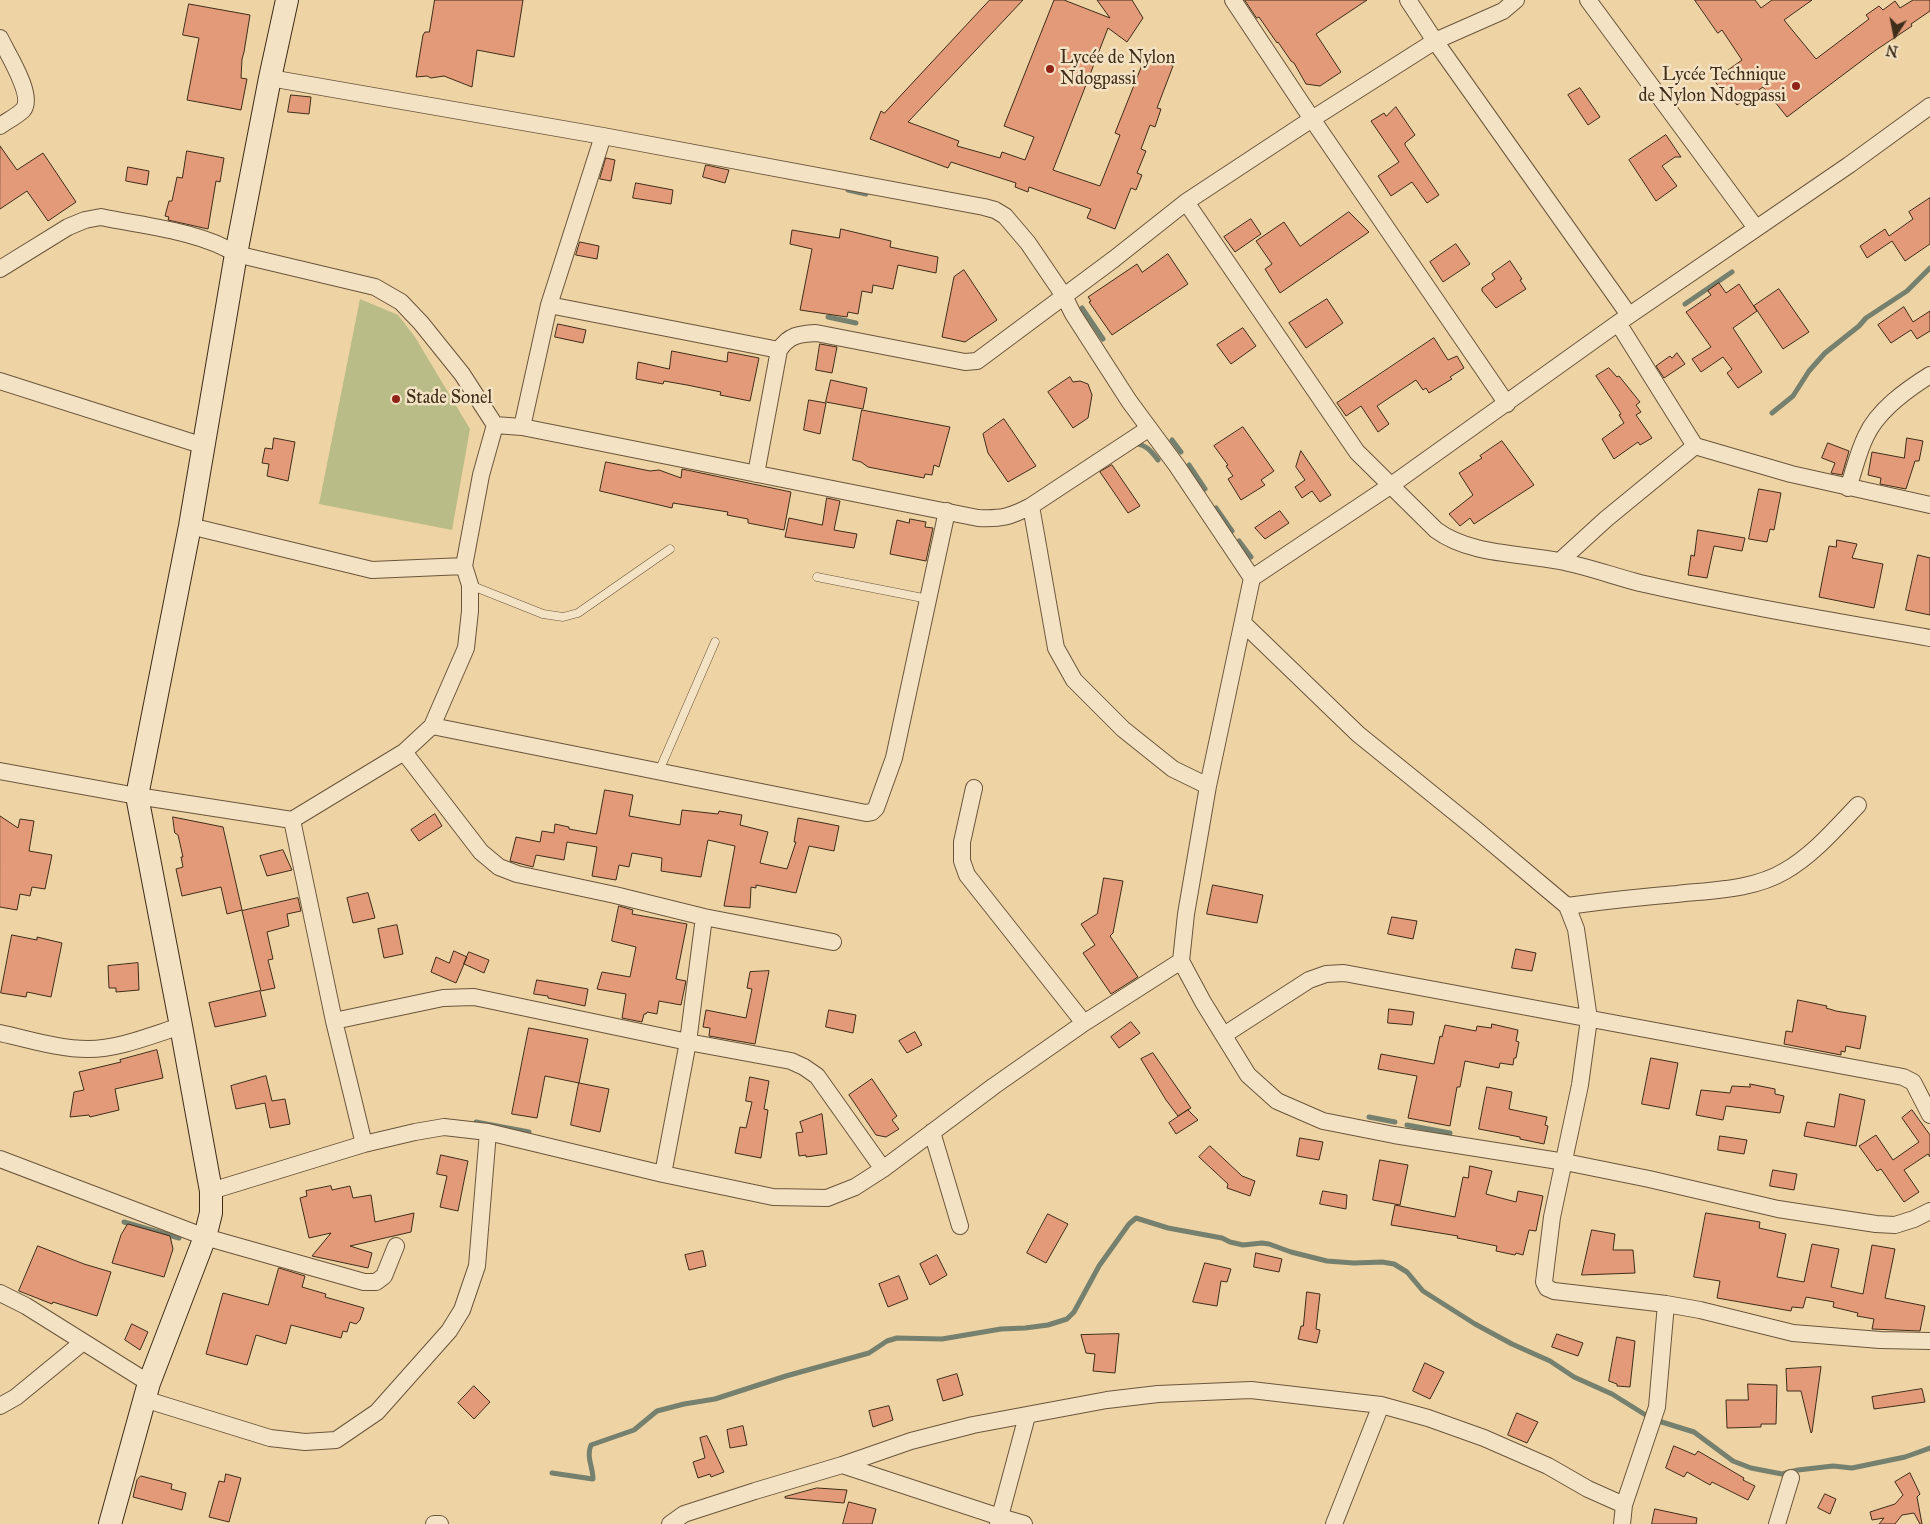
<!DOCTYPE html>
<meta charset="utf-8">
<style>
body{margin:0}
#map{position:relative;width:1930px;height:1524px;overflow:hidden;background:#eed3a4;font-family:"IM FELL Great Primer",serif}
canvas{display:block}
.north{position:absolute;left:1870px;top:10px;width:50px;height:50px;-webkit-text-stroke:4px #f4e2c4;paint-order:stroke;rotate:191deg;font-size:14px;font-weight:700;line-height:20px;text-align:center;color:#3f2d19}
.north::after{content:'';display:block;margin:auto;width:18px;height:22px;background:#3f2d19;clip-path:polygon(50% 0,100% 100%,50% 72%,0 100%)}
</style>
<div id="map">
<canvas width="1930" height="1524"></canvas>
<div class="north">N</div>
</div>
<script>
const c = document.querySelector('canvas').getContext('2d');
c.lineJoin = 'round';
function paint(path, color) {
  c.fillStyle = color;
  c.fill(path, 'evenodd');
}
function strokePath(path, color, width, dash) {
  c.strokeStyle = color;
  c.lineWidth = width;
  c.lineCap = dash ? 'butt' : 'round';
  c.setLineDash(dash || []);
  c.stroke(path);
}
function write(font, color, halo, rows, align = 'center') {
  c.font = font + ' "IM FELL Great Primer",serif';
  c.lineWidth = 5;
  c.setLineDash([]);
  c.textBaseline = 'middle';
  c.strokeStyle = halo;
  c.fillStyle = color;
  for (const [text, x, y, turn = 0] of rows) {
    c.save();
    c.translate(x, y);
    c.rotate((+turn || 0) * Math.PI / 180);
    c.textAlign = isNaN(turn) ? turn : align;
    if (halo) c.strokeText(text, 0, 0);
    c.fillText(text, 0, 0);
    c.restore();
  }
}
paint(new Path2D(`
 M360,299l38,16 17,22 55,92 -18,101 -133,-26z`), '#b9bc86');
strokePath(new Path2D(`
 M848,190l18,4
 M1685,304l47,-32
 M1082,308l21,31
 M828,317l28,6
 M1772,413l21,-17 16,-25 16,-18 34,-27 7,-8 41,-27 23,-23
 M1172,440l9,12
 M1135,444c11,0 17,8 23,16
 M1189,465l16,24
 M1216,508l16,23
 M1239,541l12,16
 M1369,1117l26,5
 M476,1122l53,10
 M1407,1125l43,8
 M124,1222l55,16
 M552,1473l41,6c0,-12 -7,-22 -2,-34l43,-15 23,-19 27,-7 31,-5 71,-23 83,-23 18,-12 10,-3 45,1 59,-10 24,-1 23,-3 19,-6 7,-7 25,-46 30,-42 7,-6 32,10 54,10 8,4 13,3 19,-2 7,1 22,8 36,9 27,2 28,-1 12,2 13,8 16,19 52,33 37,20 38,17 24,16 38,17 40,25 42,13 39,29 18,7 31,6 16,-4 35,-4 19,2 53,-11 25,-9`), '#75806e', 5);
const building = new Path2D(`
 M435,0h88l-9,57 -37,-7 -5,37 -28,-11 -13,2 -4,-2 -11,1 7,-42 2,-3h4z
 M990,0h33l-115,122 51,19 -2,5 43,12 2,-6 23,8 9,-23 -30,-11 50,-126h10l46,18 -13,-18h35l11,18 -16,24 -19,-14 -55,142 47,16 20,-51 -5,-2 31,-78 27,11 -16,42 4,1 -6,18 -5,-2 -9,24 5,2 -9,22 5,2 -6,15 -5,-2 -16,41 -28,-11 4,-9 -62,-22 -1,5 -13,-5 1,-4 -65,-21 -3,6 -78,-29 11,-28 3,2z
 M1245,0h122l-51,34 25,38 -21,14 -14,-2 -12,-21 -3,-2 -13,-19 -1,1 -18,-26 -2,1z
 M1695,0h60l6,8 11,-8h40l-28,20 32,39 53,-40 -3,-4 13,-9 4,4 12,-9 5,7 13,-8h17v11l-19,13 1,2 -36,24 -89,67 -24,-30 -26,18 -6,-9 -4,2 -13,-18 28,-20 -20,-30 -4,3z
 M189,4l61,11 -6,37 -2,7 -1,19 6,1 -6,31 -54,-10 12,-62 -16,-3z
 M1580,88l20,29 -12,8 -20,-30z
 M291,95l20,2 -2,17 -21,-2z
 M1396,107l19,28 -10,8v2l34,50 -12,8 -15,-21 -21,14 -13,-20 21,-14 -28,-41 13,-8 2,3z
 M1666,135l15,22h-6l-13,9 15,20 -21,15 -27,-41z
 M0,146l17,24 26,-17 33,49 -28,19 -21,-30 -27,18z
 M187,151l37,7 -4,24 -4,-1 -8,48 -40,-9 1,-3 -4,-1 4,-15h3l5,-24 5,1z
 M606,158l9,2 -4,21 -11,-2z
 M706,165l23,5 -4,13 -22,-6z
 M128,167l21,4 -2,14 -21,-4z
 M636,183l37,7 -2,14 -38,-6z
 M1930,198v46l-25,17 -13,-20 -25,17 -7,-12 25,-17 4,7 24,-17 -4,-7z
 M1349,212l20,20 -89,61 -15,-24 7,-5 -16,-23 28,-19 16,24z
 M1251,219l10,15 -26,18 -11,-15z
 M841,229l50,12 -1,6 48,10 -2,16 -38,-8 -5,24 -20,-4 -1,8 -10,-2 -4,23 -10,-2 -1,5 -47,-7 12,-61 -22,-5 2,-14 47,8z
 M580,242l19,4 -2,13 -21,-4z
 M1456,244l14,20 -27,18 -13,-20z
 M1168,254l20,30 -76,51 -23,-33 2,-1 -3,-4 49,-33 5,8z
 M1510,261l12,18 -2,1 6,9 -30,19 -14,-17v-3l13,-9 -3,-5z
 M964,270l33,50 -32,22 -23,-5 12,-60z
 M1719,283l7,10 13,-9 18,27 -24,17 29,44 -24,16 -11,-15 5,-4 -9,-12 -22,15 -9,-13 19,-12 -25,-35 25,-17 -3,-4z
 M1779,289l30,43 -26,17 -29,-43z
 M1327,299l16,24 -37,25 -17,-25z
 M1904,307l9,15 17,-11v20l-13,8 -6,-9 -20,13 -13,-18z
 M558,324l28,6 -3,13 -28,-6z
 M1243,328l13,18 -25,18 -14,-19z
 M1434,338l14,22 9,-4 7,12 -14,9 2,2 -23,14 -3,-5 -3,2 -7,-10 -39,26 12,18 -11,8 -17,-26 -15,10 -9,-13z
 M820,344l17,3 -5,26 -16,-3z
 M672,351l55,11 1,-10 31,6 -9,43 -30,-6 1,-3 -34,-7 -23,-4 -1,3 -27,-5 2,-17 31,7z
 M1677,353l8,11 -21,14 -8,-12 14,-10 2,2z
 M1609,368l8,9 2,-1 21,26 -4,3 5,7 -5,3 16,23 -12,7 -2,-3 -24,17 -12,-20 22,-16 -5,-8 2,-1 -25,-38z
 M1070,377l3,5 7,-1 8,3 4,11 -4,23 -15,10 -25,-36z
 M831,380l36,8 -4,21 -37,-7z
 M809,400l17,3 -6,31 -16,-4z
 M862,410l88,17 -11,40 -5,-2 -2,10 -7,-1 -1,4 -56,-11 -7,-5 -8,-2z
 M1004,419l32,47 -28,16 -20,-29 -5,-19z
 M1243,427l31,44 -13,9 4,5 -24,15 -13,-21 5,-3 -7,-10 2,-1 -14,-19z
 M274,438l21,4 -7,39 -21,-5 2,-12 -7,-1 3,-15 7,1z
 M1907,438l16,3 -4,20h-4l-9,28 -26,-5 1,-6 -13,-3 4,-23 32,6z
 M1502,441l32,44 -60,39 -4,-6 -10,8 -11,-12 24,-19 -14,-22 23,-15 -2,-2z
 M1828,443l21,8 -7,24 -11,-2 4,-10 -13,-5z
 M1301,451l30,44 -11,7 -8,-11 -10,7 -7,-11 10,-7 -9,-13z
 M606,462l44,9 9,-1 22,8 1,-9 109,23 -7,38 -36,-7v-4l-21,-4 1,-3 -55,-9 -1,5 -72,-17z
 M1112,465l28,41 -12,7 -28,-41z
 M1759,489l22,4 -7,37 -4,-1 -3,13 -18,-3z
 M827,498l13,3 -6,29 23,4 -3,14 -69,-11 4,-19 33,7z
 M1280,511l9,12 -24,16 -10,-11z
 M910,519l16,3 -1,5 8,1 -7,33 -36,-7 7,-34 12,3z
 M1698,530l47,8 -3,13 -28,-5 -7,32 -19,-3 3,-20 3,1z
 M1837,540l20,4 -5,14 31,6 -9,44 -55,-11 10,-51 7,1z
 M1918,555l12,3v57l-24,-5z
 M605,790l28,5 -4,21 51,9 2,-15 36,4 1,-3 23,4 -2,10 28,7 -8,31 27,6 9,-27h-2l4,-24 41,8 -5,25 -25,-5 -13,47 -40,-8v3l-5,-1 -1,21 -26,-2 11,-60 -27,-6 -7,37 -40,-6 1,-13 -30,-5 -3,14 -10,-2 -3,15 -24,-4 5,-29 -30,-5 -3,18 -28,-5 -3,12 -23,-6 6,-24 24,5 2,-11 12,2 1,-9 14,3v2l27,5z
 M435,814l7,12 -23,15 -8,-11z
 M0,816l18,12 2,-9 14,2 -5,30 23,4 -7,34 -13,-2 -2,9 -10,-2 -3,16 -17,-3z
 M173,817l50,10 19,83 -15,4 -6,-27 -39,9 -6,-27 7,-2 -2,-10h2l-5,-22 -3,-2z
 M283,850l9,20 -25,6 -7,-20z
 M1104,878l19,3 -10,52 -3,3 28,41 -27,17 -28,-41 12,-8 -14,-21 16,-10z
 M1213,885l50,10 -6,28 -50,-9z
 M368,893l7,25 -22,5 -6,-25z
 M298,898l3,13 -14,3 2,12 -22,6 6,27 -5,1 7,28 -14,3 -19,-80z
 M619,906l14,4 -1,4 55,10 -11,55 10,2 -5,24 -22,-4 -2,13 -10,-2 -1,2h-2l-2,8 -20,-4 4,-24 -29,-5 5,-17 28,5 6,-30 -24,-6z
 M1392,917l25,4 -4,18 -25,-5z
 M397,925l6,29 -19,4 -6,-29z
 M12,935l25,5v-3l25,6 -11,54 -24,-5 -1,5 -25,-4z
 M1516,949l20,4 -4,18 -20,-3z
 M454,951l13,6 -11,26 -25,-11 5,-15 13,6z
 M469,952l20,8 -5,13 -20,-9z
 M138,963l1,27 -23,2v-4h-7l-1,-22z
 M769,971l-14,73 -46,-8 1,-8 -7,-1 3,-17 40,8 6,-29 -5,-1 3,-16z
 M537,980l51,9 -3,17 -37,-8v-2l-14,-2z
 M260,991l6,25 -51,11 -6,-24z
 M1798,1000l29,6 -1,2 10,3 30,5 -6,33 -14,-3 -1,6 -4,-1v4l-57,-11 2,-13 6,1z
 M1389,1009l25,3 -2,13 -24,-2z
 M829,1010l27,5 -3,18 -27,-6z
 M1131,1022l9,11 -21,15 -8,-11z
 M1492,1024l26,6 -2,11 3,1 -3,16h-2l-1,7 -13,-2 -1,5 -34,-7 -5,26h-3l-7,39 -42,-8 9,-42 -39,-7 3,-15 53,10 6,-28 2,1 3,-12 31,6 1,-5 14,2z
 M529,1028l59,11 -9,44 -34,-7 -8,42 -25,-4z
 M915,1032l7,13 -15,8 -8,-12z
 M157,1050l6,28 -48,11 4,21 -29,7 -1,-2 -19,2 4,-25 10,-2 -5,-18 42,-10 -1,-2z
 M1153,1053l38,55 -13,8 -12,-16 -25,-41z
 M1651,1058l27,5 -9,46 -27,-5z
 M266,1076l6,25 13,-2 5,25 -20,4 -5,-25 -29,6 -5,-23z
 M750,1077l19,4 -5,28 4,1 -7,48 -26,-5 5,-26 6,1 6,-26 -6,-1z
 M872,1079l25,37 -5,4 7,9 -13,8 -10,-2 -27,-40z
 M579,1083l30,6 -9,43 -29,-7z
 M1750,1084l25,5v5l9,2 -4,17 -54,-7 -3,14 -27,-5 5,-25 29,3 2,-7 18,1z
 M1487,1087l25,5 -3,17 38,8 -2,8 3,1 -4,18 -24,-5v-2l-41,-8z
 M1840,1094l25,6 -9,46 -52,-10 3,-14 27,5z
 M1188,1110l10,10 -22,14 -7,-11z
 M1912,1110l18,25v22l-2,-3 -24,16 15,22 -15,10 -23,-33 -4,2 -18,-25 17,-11 17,25 26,-18 -17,-24z
 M822,1114l5,40 -21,3v-2l-7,1 -3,-23 7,-1 -3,-10z
 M1720,1136l27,4 -3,14 -26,-4z
 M1300,1138l23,4 -4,18 -22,-4z
 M1210,1146l32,30 13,5 -5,15 -23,-8 1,-4 -29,-27z
 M441,1155l27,6 -10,50 -18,-4 7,-31 -10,-2z
 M1380,1160l28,5 -8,40 -27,-5z
 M1470,1166l22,5 -6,23 30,8 2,-11 25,5 -7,35 -7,-1 -6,25 -7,-2 -1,2 -19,-4 1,-5 -40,-8 1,-2 -67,-11 4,-20 60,12 8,-40 5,1z
 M1773,1170l24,4 -3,16 -24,-4z
 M331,1186l1,4 18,-4 3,12 18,-3 4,27 39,-9 -3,19 -61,14 22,7 -4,15 -56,-12 19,-23 -22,5 -9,-40 7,-2 -1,-5z
 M1323,1191l24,4 -1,14 -26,-5z
 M1706,1213l54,9 -1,6 27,6 -9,43 27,5 8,-38 27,5 -8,38 32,7 9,-49 23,4 -10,49 40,8 -5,25 -48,-2 2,-10 -17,-3 1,-3 -25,-6 1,-5 -28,-5 -3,11 -11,-1 -1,4 -74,-13 3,-17 -26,-4z
 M1048,1214l20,10 -22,39 -19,-10z
 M128,1224l42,12 3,13 -9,28 -52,-14 9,-28z
 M1592,1230l23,4 -2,16h20l2,23 -53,2z
 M38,1246l46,18 27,8 -14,44 -44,-14 -1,2 -33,-13z
 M703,1251l3,15 -17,4 -4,-15z
 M1256,1253l26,6 -3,13 -25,-5z
 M937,1255l10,20 -17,10 -10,-21z
 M1205,1263l26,6 -4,13 -6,-1 -4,25 -24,-4z
 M279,1268l26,8 -3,11 24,7 -1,3 39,11 -4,12 -4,4 -6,-2 -3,10 -4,-1 -2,7 -50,-13 -5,19 -30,-9 -9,30 -41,-11 17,-61 45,12z
 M899,1276l9,23 -20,8 -9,-23z
 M1307,1292l13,2 -4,35 4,1 -3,13 -19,-4 3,-13h2z
 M132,1324l16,8 -8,18 -15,-10z
 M1119,1334l-4,39 -22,-2 2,-17 -9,-1 -5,-18z
 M1557,1334l26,9 -5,13 -26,-9z
 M1617,1337l18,4 -5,46 -13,-1v-2l-8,-3z
 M1425,1363l19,9 -14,27 -17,-8z
 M1821,1367l-9,65 -1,1 -10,-42h-14l-1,-22z
 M957,1374l6,21 -20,6 -6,-21z
 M1748,1384l29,1 -1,39h-15v3l-34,1 -1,-28h22z
 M474,1386l16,16 -16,17 -16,-16z
 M1922,1389l3,13 -51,7 -2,-12z
 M889,1406l4,14 -20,7 -4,-16z
 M1517,1413l21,9 -11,21 -19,-8z
 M743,1426l4,19 -17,3 -3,-18z
 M707,1436l17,36 -13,5 -1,-3 -12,4 -5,-16 12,-4 -5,-20z
 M1674,1446l21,9 3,-4 46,27 -1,2 12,6 -7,14 -36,-18 -2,3 -23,-13 -3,5 -18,-9z
 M1910,1473l10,21 -3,3 5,27h-2l-6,-11 -12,2 -7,9h-16l5,-6 -12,2 -2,-8 25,-8 8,-9 -8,-13z
 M226,1474l15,4 -12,44 -20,-5 10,-36 5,1z
 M141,1476l31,8 -1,5 15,4 -4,17 -49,-13 4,-17z
 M817,1488l30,2 -3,13 -59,-5v-1z
 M1825,1494l11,5 -6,15 -12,-6z
 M849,1502l27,7 -4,15h-29z
 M1655,1509l42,9 -1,6h-44z`);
paint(building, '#e39a78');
strokePath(building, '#3f2d19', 1);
const lane = new Path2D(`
 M817,577l111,22
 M470,585l73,29 20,3 15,-4 92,-64
 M659,771l56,-129`);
const street = new Path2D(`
 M1233,0l79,119 195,285
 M1408,0l27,41 194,274
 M1588,0l168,228
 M0,38c7,15 35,58 23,72 -6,6 -16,11 -23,16
 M270,78l333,58 381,71 11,3 10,6 23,27 36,53 9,18 56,87 48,65 75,112 -44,208 -22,128 -5,47 22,41 45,73 29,26 46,20 71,14 171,27 84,17 129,30 98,15 19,1 19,-6 16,-8
 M1186,202l171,250 79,78c34,25 82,23 123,31 27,5 54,15 81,22 96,22 193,38 290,55
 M0,269l68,-42 17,-7 16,-3c41,9 100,14 135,37l139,33 26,15 20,21 41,51 33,51
 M549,305l230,45
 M1618,323l77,123 96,28 139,31
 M0,381l204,65
 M522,427l27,-122 54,-169
 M756,474l23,-124c10,-15 20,-16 37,-17l149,29 12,-1 137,-102 72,-57 126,-83 123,-78 68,-30 13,-11
 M1848,488c6,-17 10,-36 18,-52 12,-26 40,-46 64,-61
 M1031,506l25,142 18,32 49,49 50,40 35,17
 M190,526l182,44 92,-4 17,-91 14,-50 27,2 456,91c24,1 32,-1 53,-12l117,-77
 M1560,561l46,-42 89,-73
 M1252,578l138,-92 228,-163 231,-158 81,-59
 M1243,623l115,111 115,93 94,79 9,23 13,90 -9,66 -28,132 -8,65 3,6 7,3 112,13 34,6 93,23 87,7 50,1
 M432,726l434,87 6,-1 4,-4 18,-50 53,-247
 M404,752l77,100 18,15 18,7 98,21 89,22 129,25
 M0,771l137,25 155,24 42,201 30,123
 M974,788l-12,54v19l5,14 117,148
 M292,820l112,-68 28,-26 34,-78 4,-37v-26l-6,-19
 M1567,906c37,-5 73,-9 110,-12 36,-4 76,-4 108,-23 28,-16 51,-43 73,-66
 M334,1021l109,-23 31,-1 214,45 103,19 13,6 13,9 66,93
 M0,1033c28,6 59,16 88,16 31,0 64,-14 93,-23
 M1224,1035l85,-55 17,-6 18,-1 559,104 10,5 17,33
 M932,1132l28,94
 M0,1159l205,78 159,45h12l8,-6 12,-30
 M663,1174l25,-132 16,-125
 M211,1191l153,-47 51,-12 29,-5 44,5 175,42 110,23 54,1 28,-11 28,-18 111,-83 90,-63 97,-62
 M0,1293l26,13 123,77
 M144,1399l126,39 35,4 31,-2 41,-28 72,-81 13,-21 15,-44 11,-134
 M0,1406l16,-9 67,-55
 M842,1465l158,52 24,7
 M434,1524h6
 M670,1524l14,-10 71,-23 87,-26 69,-24 62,-16 134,-25 51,-6 93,-4 130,15 47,13 56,20 64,28 40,23 36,16
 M998,1524l29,-108
 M1334,1524l47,-119
 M1622,1524l2,-19 33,-98 9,-103
 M1777,1524l14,-46`);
const secondary = new Path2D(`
 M110,1524l39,-141 56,-146 6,-24v-22l-30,-165 -44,-230 53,-270 46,-272 34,-176 17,-78`);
strokePath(lane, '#6b563c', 9);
strokePath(street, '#6b563c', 18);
strokePath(secondary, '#3f2d19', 24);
strokePath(lane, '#f4e2c4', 8);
strokePath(street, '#f4e2c4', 16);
strokePath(secondary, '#f4e2c4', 22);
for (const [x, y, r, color] of [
 [1050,69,5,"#8f2418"],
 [1796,86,5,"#8f2418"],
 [396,399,5,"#8f2418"]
]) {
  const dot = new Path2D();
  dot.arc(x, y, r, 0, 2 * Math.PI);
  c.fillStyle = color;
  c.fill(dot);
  strokePath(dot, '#f4e2c4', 2);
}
write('18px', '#3f2d19', '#f4e2c4', [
 ["Lycée de Nylon",1060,59],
 ["Ndogpassi",1060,80],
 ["Lycée Technique",1786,76,"right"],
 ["de Nylon Ndogpassi",1786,97,"right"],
 ["Stade Sonel",406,399]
], 'left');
</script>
